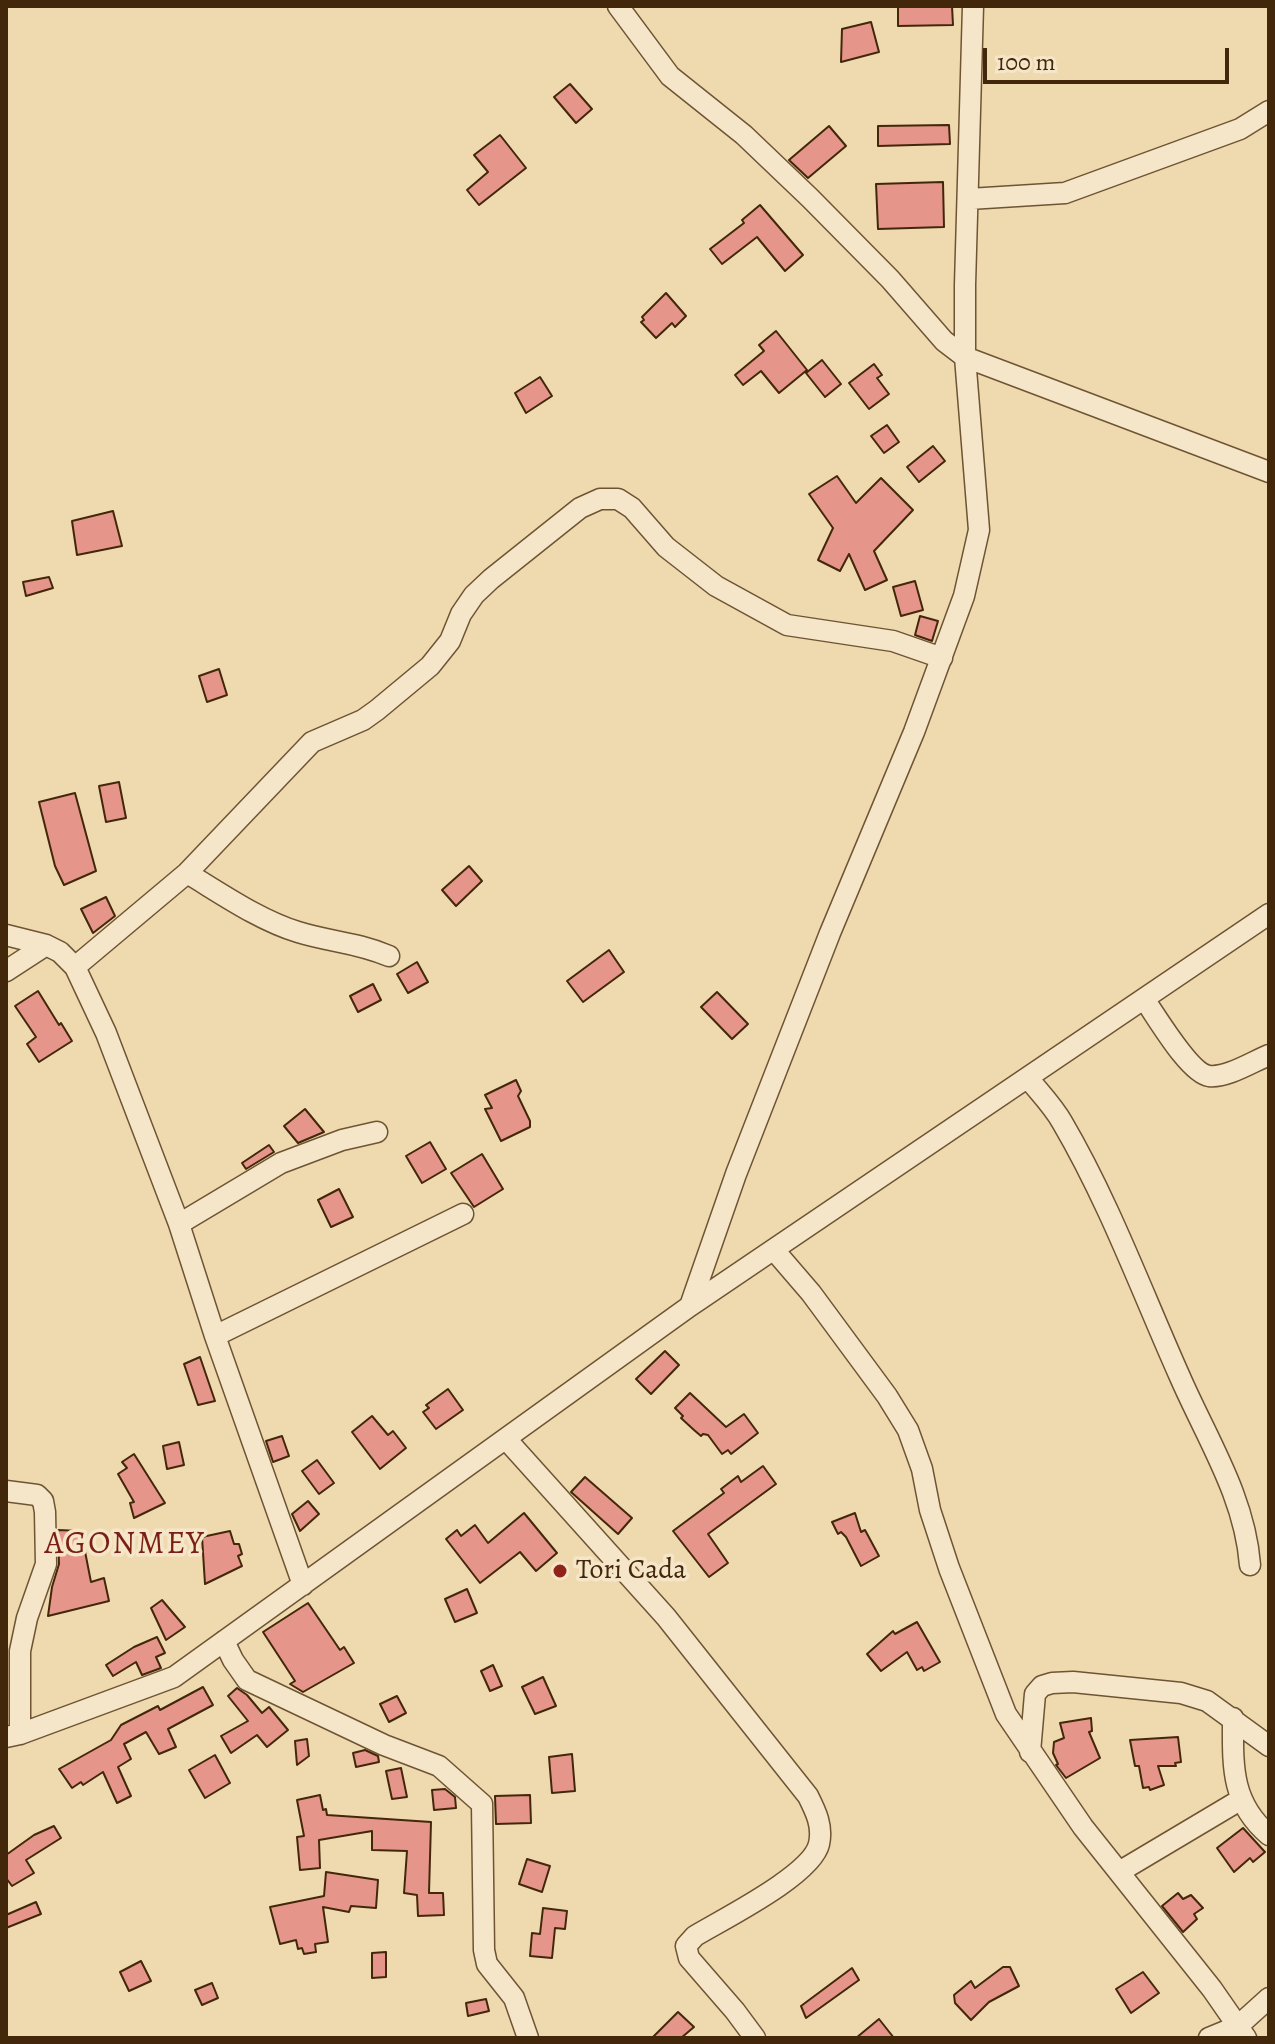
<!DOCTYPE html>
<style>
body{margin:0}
#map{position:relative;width:1275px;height:2044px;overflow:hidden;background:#efd9ae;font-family:Alegreya,serif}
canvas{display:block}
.frame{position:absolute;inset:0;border:8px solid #43270a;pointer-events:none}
.scale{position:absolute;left:983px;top:48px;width:246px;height:36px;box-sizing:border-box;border:4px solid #43270a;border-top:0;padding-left:10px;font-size:24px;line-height:28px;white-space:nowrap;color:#43270a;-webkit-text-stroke:6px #f5e6ca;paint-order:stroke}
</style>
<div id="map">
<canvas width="1275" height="2044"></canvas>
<div class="frame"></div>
<div class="scale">100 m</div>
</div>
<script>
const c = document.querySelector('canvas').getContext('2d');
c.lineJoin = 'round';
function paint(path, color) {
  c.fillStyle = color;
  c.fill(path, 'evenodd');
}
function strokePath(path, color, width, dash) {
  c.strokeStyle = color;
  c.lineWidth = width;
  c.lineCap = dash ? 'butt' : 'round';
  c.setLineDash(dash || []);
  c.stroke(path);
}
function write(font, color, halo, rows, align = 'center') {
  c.font = font + ' Alegreya,serif';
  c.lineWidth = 7;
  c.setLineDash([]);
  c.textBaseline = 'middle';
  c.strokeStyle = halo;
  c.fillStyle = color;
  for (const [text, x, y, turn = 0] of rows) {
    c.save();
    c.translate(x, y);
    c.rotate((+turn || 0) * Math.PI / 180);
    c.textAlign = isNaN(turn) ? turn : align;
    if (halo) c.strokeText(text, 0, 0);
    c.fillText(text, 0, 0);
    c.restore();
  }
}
const building = new Path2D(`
 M898,6h54l1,19 -55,1z
 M871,22l8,30 -38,10 1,-33z
 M570,84l22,25 -16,14 -22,-26z
 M949,125l1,19 -72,2v-20z
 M829,126l17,20 -38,32 -19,-18z
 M500,135l26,33 -47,37 -12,-15 21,-18 -14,-17z
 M943,182l1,45 -66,2 -2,-45z
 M760,205l43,50 -18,16 -28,-34 -35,27 -12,-15 34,-26 -2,-3z
 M666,293l20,23 -11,11 -3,-4 -16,15 -15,-16 3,-2 -2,-3z
 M776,331l31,39 -28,23 -18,-22 -18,14 -8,-10 29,-24 -5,-6z
 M822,360l19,24 -16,13 -19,-24z
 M874,364l8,11 -5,3 12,16 -20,15 -20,-26z
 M540,377l12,19 -26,17 -11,-20z
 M887,425l12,17 -15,11 -13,-17z
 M933,446l12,15 -26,21 -12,-15z
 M837,476l19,27 25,-25 32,32 -39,41 13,29 -22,10 -16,-36 -9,17 -22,-11 15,-32 -24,-34z
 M113,511l9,35 -45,9 -5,-34z
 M49,577l4,11 -27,8 -3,-14z
 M915,581l8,29 -22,6 -8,-29z
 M920,616l18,5 -6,20 -17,-6z
 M219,669l8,26 -20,7 -8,-26z
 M119,782l7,36 -20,4 -7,-36z
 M75,793l21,78 -32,14 -9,-19 -16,-64z
 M469,866l13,15 -26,25 -14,-16z
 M106,897l9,19 -22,17 -12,-24z
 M609,950l15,22 -41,30 -16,-21z
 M417,962l11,20 -20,11 -11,-19z
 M373,984l8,16 -23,12 -8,-16z
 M38,991l21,34 2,-2 11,18 -33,21 -12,-18 9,-7 -21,-31z
 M717,992l31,32 -16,15 -31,-32z
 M516,1080l5,11 -3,5 12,25v6l-29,14 -16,-32 7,-1 -7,-13z
 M305,1109l19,23 -26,11 -14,-17z
 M430,1142l16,27 -24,14 -16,-27z
 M269,1145l5,7 -28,17 -4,-6z
 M482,1154l21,35 -29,18 -23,-34z
 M339,1189l14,28 -22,10 -13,-27z
 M665,1351l14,14 -28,29 -15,-15z
 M200,1357l15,44 -17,4 -14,-41z
 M448,1389l15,21 -27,19 -13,-17 6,-4 -3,-3z
 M690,1393l36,34 18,-13 14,19 -27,21 -3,-4 -6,4 -14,-19 -5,-1 -2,2 -7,-6 -13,-12 2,-2 -8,-8z
 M372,1416l16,19 5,-4 13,17 -26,21 -28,-37z
 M282,1436l7,20 -16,6 -7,-21z
 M179,1442l5,23 -17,4 -4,-23z
 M134,1454l31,49 -31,15 -4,-15 4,-1 -16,-28 9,-6 -5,-6z
 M317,1460l17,23 -15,11 -17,-23z
 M763,1466l13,18 -68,50 20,29 -19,14 -36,-46 51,-38 -3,-4 17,-13 3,6z
 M585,1477l47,41 -14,16 -47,-42z
 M308,1501l11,13 -19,17 -8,-17z
 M524,1513l33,40 -21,18 -16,-19 -40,31 -34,-44 11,-9 4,6 14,-11 13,18z
 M855,1513l6,19 4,-2 14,26 -18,10 -15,-29 -5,-5 -3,2 -6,-12z
 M58,1530l23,1 10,51 13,-4 5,23 -61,15 4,-29 7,-23z
 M230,1531l4,13h5l3,10 -4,2 4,10 -37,18 -3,-47z
 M467,1589l10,24 -22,9 -10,-23z
 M162,1600l23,27 -19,13 -15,-32z
 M308,1603l32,47 4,-3 10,16 -51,29 -13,-8 5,-3 -32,-49z
 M917,1622l23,40 -16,9 -2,-4 -5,3 -10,-18 -26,19 -14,-17 26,-23 2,3z
 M157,1637l8,16 -9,4 5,11 -19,7 -6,-13 -23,14 -7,-11 28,-18z
 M493,1665l9,21 -12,5 -9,-20z
 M543,1677l13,29 -21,8 -13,-27z
 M203,1687l10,18 -45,24 8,18 -17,7 -13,-22 -22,12 7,15 -13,8 13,29 -14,7 -14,-31 -20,13 -2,-3 -9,6 -13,-19 52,-29 10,-15 37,-19 2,4z
 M237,1688l10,7 15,18 7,-6 19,23 -21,17 -10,-12 -26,18 -10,-17 27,-15 -20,-25z
 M397,1696l9,17 -17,9 -9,-18z
 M1091,1718l1,13 -3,1 11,26 -34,20 -10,-13 2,-1 -5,-11 1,-11 10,-4 -4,-15z
 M1178,1737l3,25 -6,1 1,3h-18l6,19 -14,5 -1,-3 -6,1 -4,-22h-4l-5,-26z
 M307,1739l2,17 -12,9 -2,-24z
 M365,1750l13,6 1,6 -23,5 -3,-14z
 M572,1754l3,37 -23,2 -3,-36z
 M215,1755l15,28 -25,15 -16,-28z
 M401,1768l6,29 -15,2 -6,-28z
 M445,1789l10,8 1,11 -22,2 -2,-20z
 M320,1795l3,15 3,-1 1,6 104,7 -2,71h14l1,22 -26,1 -1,-21 -13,-2 3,-42 -35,-1v-19l-53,9 1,28 -20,2 -3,-33 7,-1 -7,-36z
 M530,1795l1,28 -35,1 -1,-28z
 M54,1826l7,12 -35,22 8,13 -22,13 -6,-8v-23l28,-20z
 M1243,1828l22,24 -12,10 -3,-4 -16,14 -17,-24z
 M527,1859l23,7 -8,26 -23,-8z
 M326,1872l52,8 -2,28 -25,-2 -2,6 -26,-5 5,35 -13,2 1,8 -12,2 -2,-6 -4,1 -2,-9 -16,4 -10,-37 54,-11z
 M1178,1893l5,6 8,-4 12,13 -9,6 3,5 -14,13 -21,-26z
 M36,1902l5,12 -35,14v-13z
 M543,1908l24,3 -2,18 -10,-1 -3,30 -22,-2 2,-23 8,1z
 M386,1952v25l-14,1v-25z
 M141,1961l10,20 -22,10 -9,-19z
 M1003,1967h7l9,19 -30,16 -18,18 -16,-17 -1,-8 17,-14 4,7z
 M852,1968l7,12 -53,38 -5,-12z
 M1143,1972l16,21 -28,20 -15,-24z
 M212,1983l6,15 -16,7 -7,-15z
 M486,1999l3,12 -21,5 -2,-13z
 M678,2012l16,15 -13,11h-29z
 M879,2019l15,19h-38z`);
paint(building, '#e6958a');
strokePath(building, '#43270a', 2);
const minor = new Path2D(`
 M618,6l52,70 74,59 66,63 80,81 54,62 21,16 304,115
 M969,199l96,-6 175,-64 29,-18
 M187,873c35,21 72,47 111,59 32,10 58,10 91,24
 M6,935l40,10 14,7 15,15 31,66 73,191 36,112 88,249
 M75,967l112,-94 125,-131 51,-22 14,-10 53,-44 20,-25 11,-27 13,-19 17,-16 89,-71 20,-9h18l14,9 34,39 50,39 71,39 106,16 49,17
 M6,971l40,-26
 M1144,999c13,18 45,74 65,77 18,2 43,-14 60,-21
 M1028,1078c11,14 25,28 34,44 47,80 80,170 118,255 27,62 65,120 70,188
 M179,1224l102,-61 61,-23 35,-8
 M774,1250l37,43 76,103 21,34 14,39 8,41 19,58 57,146 77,113 129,162 34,49
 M690,1306l579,-392
 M215,1336l248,-122
 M506,1439l160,178 142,179c8,16 15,30 11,48 -7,31 -96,75 -124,92l-9,10 3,12 46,53 20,27
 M6,1491l31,4 6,6 2,11 1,52 -19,54 -7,33v83
 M224,1641l9,19 14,20 137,65 55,21 43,38 2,146 3,14 27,34 14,40
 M1233,1718c0,46 -3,84 36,117
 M6,1737l14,-3 154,-57 516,-371 46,-132 94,-241 84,-201 50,-136 15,-66 -14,-173v-72l8,-279
 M1030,1752l5,-58 7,-8 10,-3 21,-1 108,11 26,8 62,45
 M1119,1872l121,-72
 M1209,2038l29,-12 31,-28`);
strokePath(minor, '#6e5433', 23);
strokePath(minor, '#f5e6ca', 20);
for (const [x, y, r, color] of [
 [560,1571,8,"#8f2418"]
]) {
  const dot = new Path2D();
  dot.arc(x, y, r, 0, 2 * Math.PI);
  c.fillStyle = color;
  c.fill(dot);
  strokePath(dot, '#f5e6ca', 3);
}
write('28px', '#43270a', '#f5e6ca', [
 ["Tori Cada",576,1571]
], 'left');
c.letterSpacing = '2px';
write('32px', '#7a1f14', '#f5e6ca', [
 ["AGONMEY",125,1545]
]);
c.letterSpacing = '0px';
</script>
